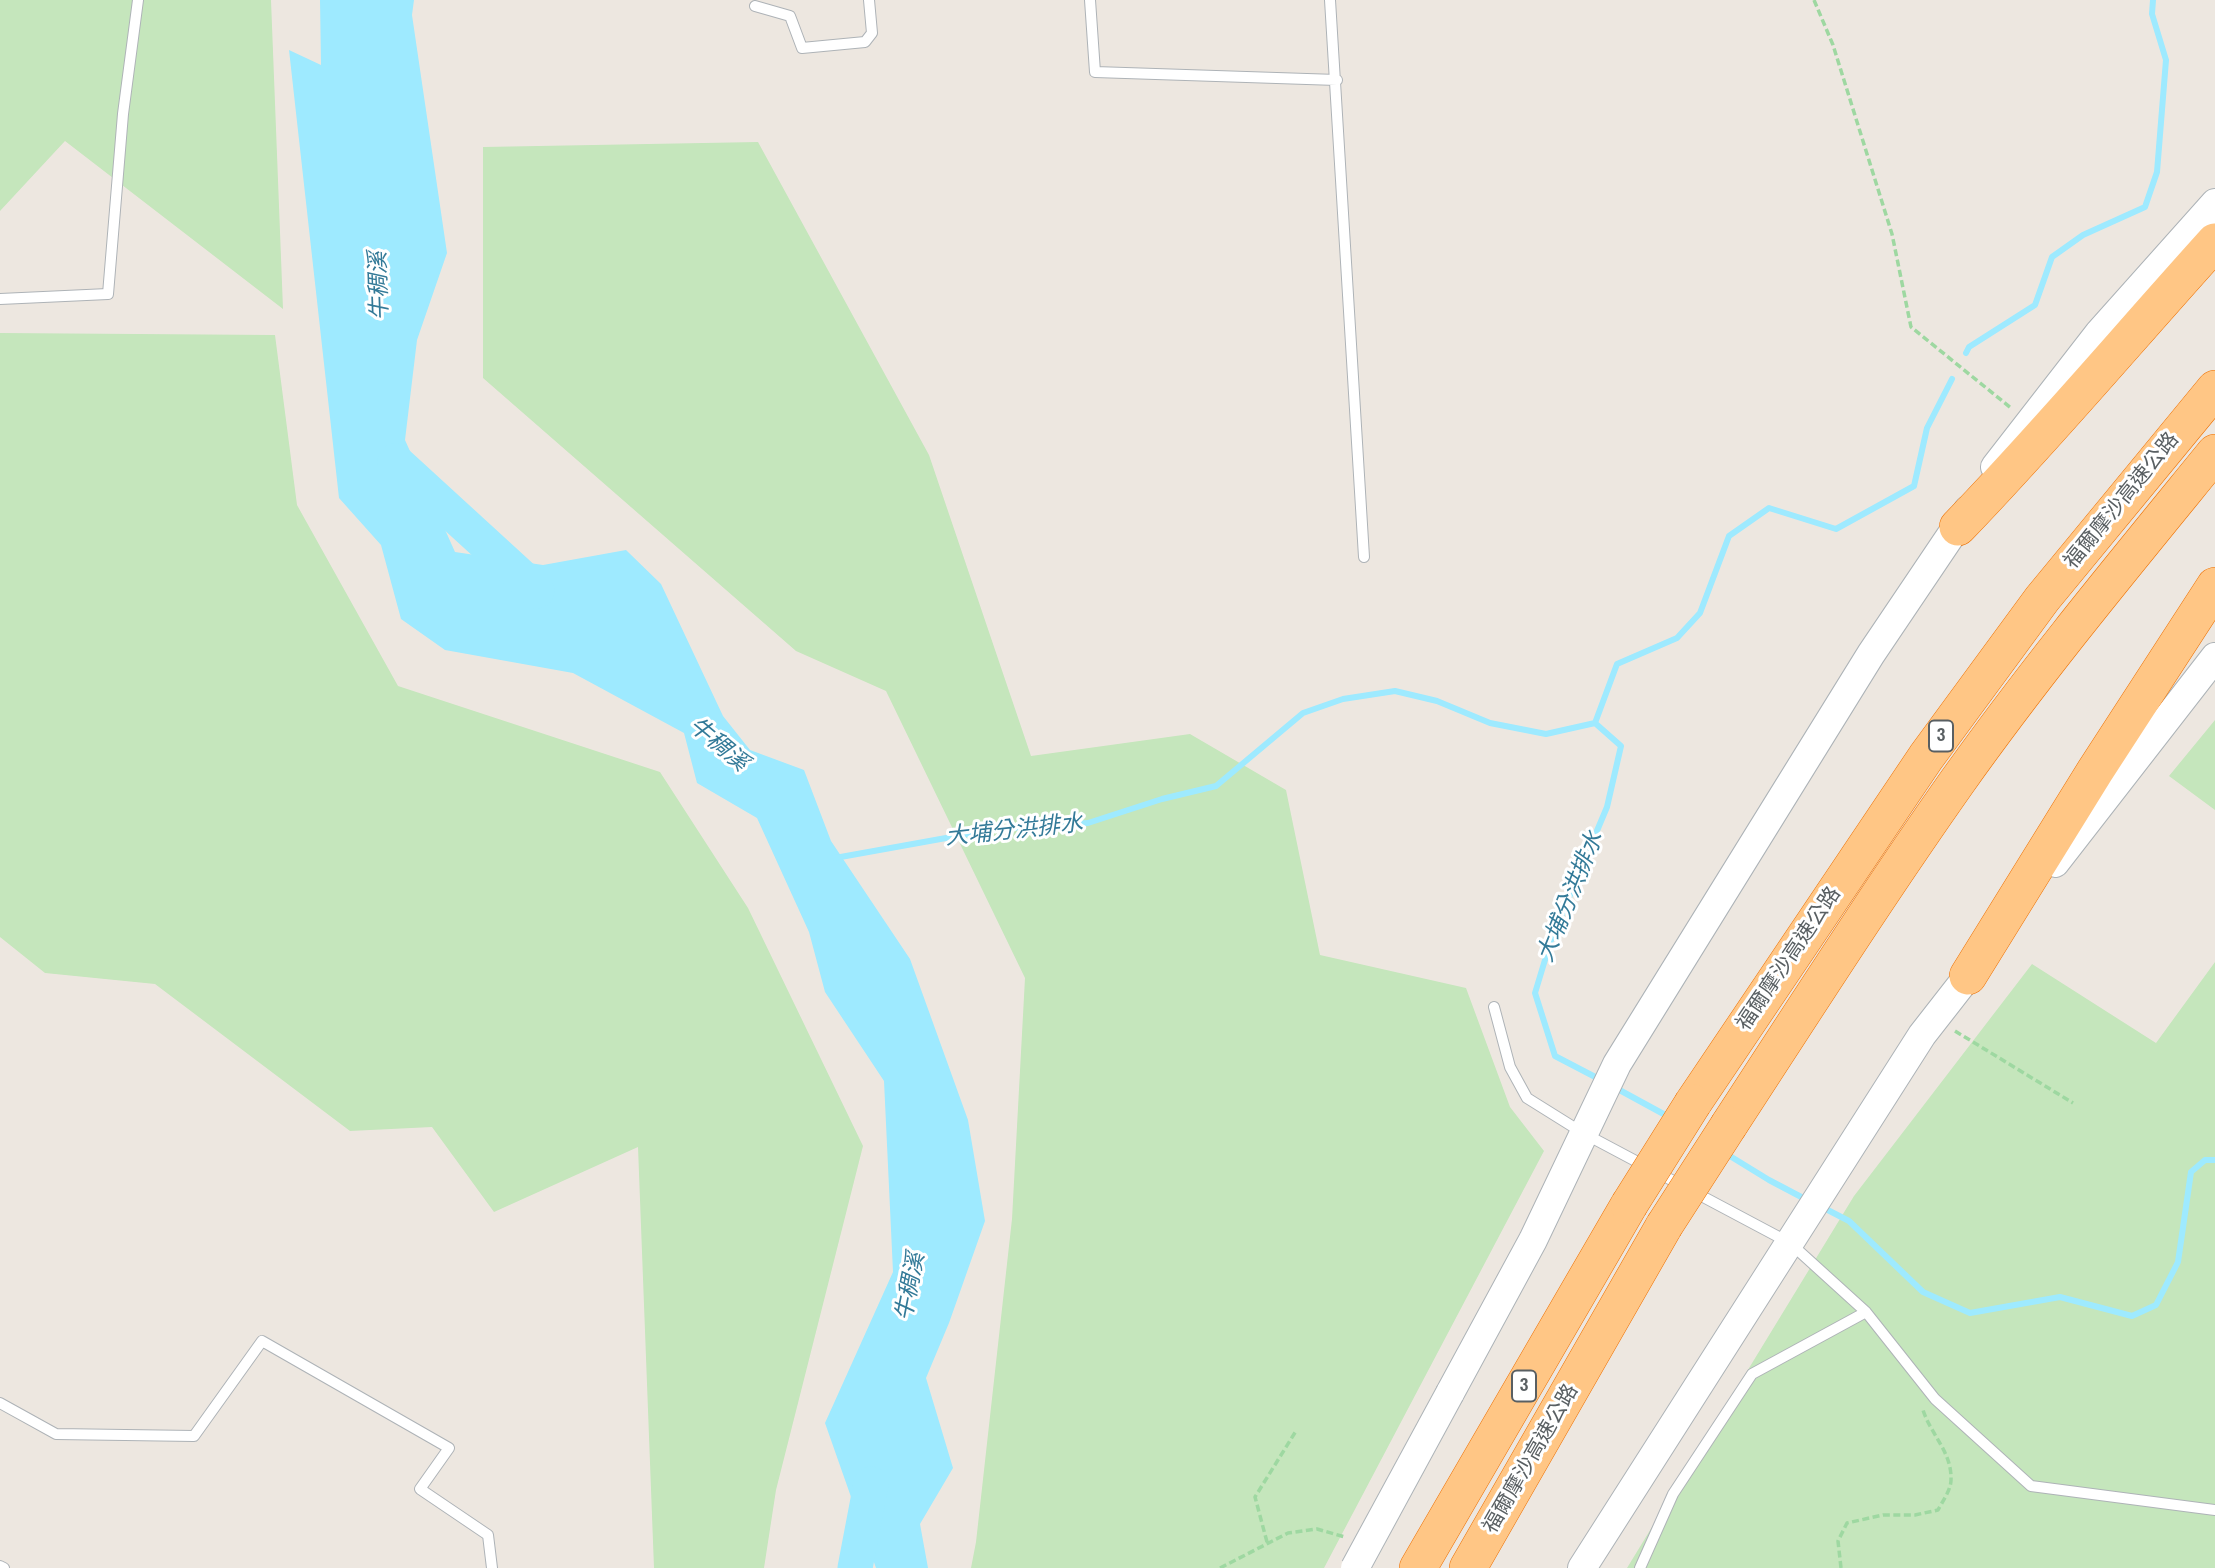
<!DOCTYPE html>
<meta charset="utf-8">
<style>
body{margin:0}
canvas{display:block;background:#ede7e0}
</style>
<canvas width="2215" height="1568"></canvas>
<script>
const c = document.querySelector('canvas').getContext('2d');
c.lineJoin = 'round';
function paint(path, color) {
  c.fillStyle = color;
  c.fill(path, 'evenodd');
}
function strokePath(path, color, width, dash) {
  c.strokeStyle = color;
  c.lineWidth = width;
  c.lineCap = dash ? 'butt' : 'round';
  c.setLineDash(dash || []);
  c.stroke(path);
}
function write(font, color, halo, rows, align = 'center') {
  c.font = font + ' "Archivo Narrow","Noto Sans TC",sans-serif';
  c.lineWidth = 6;
  c.setLineDash([]);
  c.textBaseline = 'middle';
  c.strokeStyle = halo;
  c.fillStyle = color;
  for (const [text, x, y, turn = 0] of rows) {
    c.save();
    c.translate(x, y);
    c.rotate((+turn || 0) * Math.PI / 180);
    c.textAlign = isNaN(turn) ? turn : align;
    if (halo) c.strokeText(text, 0, 0);
    c.fillText(text, 0, 0);
    c.restore();
  }
}
paint(new Path2D(`
 M0,0h271l12,309 -218,-168 -65,70z
 M758,142l171,313 102,301 159,-22 96,56 34,165 146,33 44,119 34,44 -220,417h-353l5,-26 36,-323 13,-241 -139,-287 -90,-40 -313,-273v-231z
 M0,333l275,2 22,170 101,181 262,86 88,136 115,238 -87,344 -12,78h-110l-16,-421 -144,65 -62,-85 -82,4 -195,-147 -110,-11 -45,-36z
 M2215,720v90l-46,-34z
 M2215,962v606h-588l227,-372 178,-232 124,79z`), '#c5e6bc');
paint(new Path2D(`
 M320,0h94l-2,15 35,238 -30,87 -12,100 50,112 88,13 83,-15 35,34 62,132 27,34 54,20 27,71 79,118 58,161 17,101 -36,102 -23,55 27,90 -33,56 8,44h-52l-51,-145 68,-151 -9,-191 -59,-89 -16,-60 -52,-114 -60,-35 -13,-50 -111,-60 -128,-23 -44,-31 -20,-74 -42,-47 -50,-448 32,15z`), '#9eeaff');
strokePath(new Path2D(`
 M1966,353l3,-6 66,-42 17,-48 31,-22 62,-28 12,-35 9,-112 -14,-46 1,-14
 M1595,723l22,-59 60,-26 23,-25 29,-77 40,-28 67,21 78,-43 13,-58 25,-49
 M835,858l161,-29 92,-6 74,-24 54,-13 87,-73 40,-14 52,-8 42,10 53,22 56,11 49,-11 26,23 -14,61 -56,133 -16,53 20,63 46,24
 M1614,1087l55,30
 M1725,1153l44,27 38,20
 M1820,1206l29,15 74,71 47,21 90,-16 72,19 24,-11 22,-43 13,-90 14,-12h10`), '#9eeaff', 6);
strokePath(new Path2D(`
 M395,461l142,130
 M855,1568l16,-84`), '#9eeaff', 35);
const lane = new Path2D(`
 M1090,0l5,72 242,8
 M1330,0l34,557
 M755,6l35,10 12,32 63,-6 7,-9 -3,-33
 M0,299l108,-5 15,-180 15,-114
 M1494,1007l16,60 17,31 56,35 207,110 76,69 69,87 96,87 184,24
 M0,1403l56,31 138,2 68,-95 187,107 -29,41 68,46 4,33
 M0,1566l4,2
 M1640,1568l33,-74 79,-120 114,-62`);
const secondary = new Path2D(`
 M1995,467l104,-134 116,-130
 M2055,863l160,-206
 M1450,1393l83,-153 84,-176 254,-410 97,-144
 M1582,1568l340,-533 57,-73`);
const highway = new Path2D(`
 M1958,527c89,-92 171,-190 257,-285
 M1968,976l127,-205 120,-185
 M1693,1103l233,-346 116,-158 173,-210
 M1729,1125c75,-115 149,-231 228,-343 81,-114 170,-221 258,-329
 M1418,1568l211,-363
 M1468,1568l196,-342`);
strokePath(lane, '#aeb3b7', 12);
strokePath(secondary, '#adb3b7', 30);
strokePath(highway, '#ed7000', 38);
strokePath(new Path2D(`
 M1814,0l19,45 59,189 19,93 100,81
 M1955,1031l118,72
 M1267,1542l-12,-45 41,-66
 M1220,1568l68,-35 29,-4 28,8
 M1841,1568l-3,-27 9,-18 36,-8h32l23,-5c4,-8 13,-20 13,-30 1,-28 -20,-45 -28,-70`), '#9ed8a1', 3.5, [7, 3.5]);
strokePath(lane, '#fff', 10);
strokePath(secondary, '#fff', 28);
strokePath(highway, '#ffc685', 37);
const secondaryBridge = new Path2D(`
 M1355,1568l95,-175`);
const highwayBridge = new Path2D(`
 M1629,1205l64,-102
 M1664,1226l65,-101`);
strokePath(secondaryBridge, '#adb3b7', 30, []);
strokePath(highwayBridge, '#ed7000', 38, []);
strokePath(secondaryBridge, '#fff', 28);
strokePath(highwayBridge, '#ffc685', 37);
for (const [x, y, w] of [
 [1941,736,24],
 [1524,1386,24]
]) {
  const box = new Path2D();
  box.roundRect(x - w / 2, y - 15.5, w, 31, 5);
  c.fillStyle = '#fff';
  c.fill(box);
  strokePath(box, '#595f62', 2);
}
write('bold 19px', '#595f62', null, [
 ["3",1941,736],
 ["3",1524,1386]
]);
write('21px', '#595f62', '#fff', [
 ["福爾摩沙高速公路",2122,501,-51],
 ["福爾摩沙高速公路",1789,959,-56],
 ["福爾摩沙高速公路",1531,1459,-60]
]);
write('italic 23px', '#337a98', '#fff', [
 ["牛稠溪",380,286,-92],
 ["牛稠溪",718,745,40],
 ["大埔分洪排水",1014,831,-6],
 ["大埔分洪排水",1571,897,-68],
 ["牛稠溪",911,1287,-79]
]);
</script>
